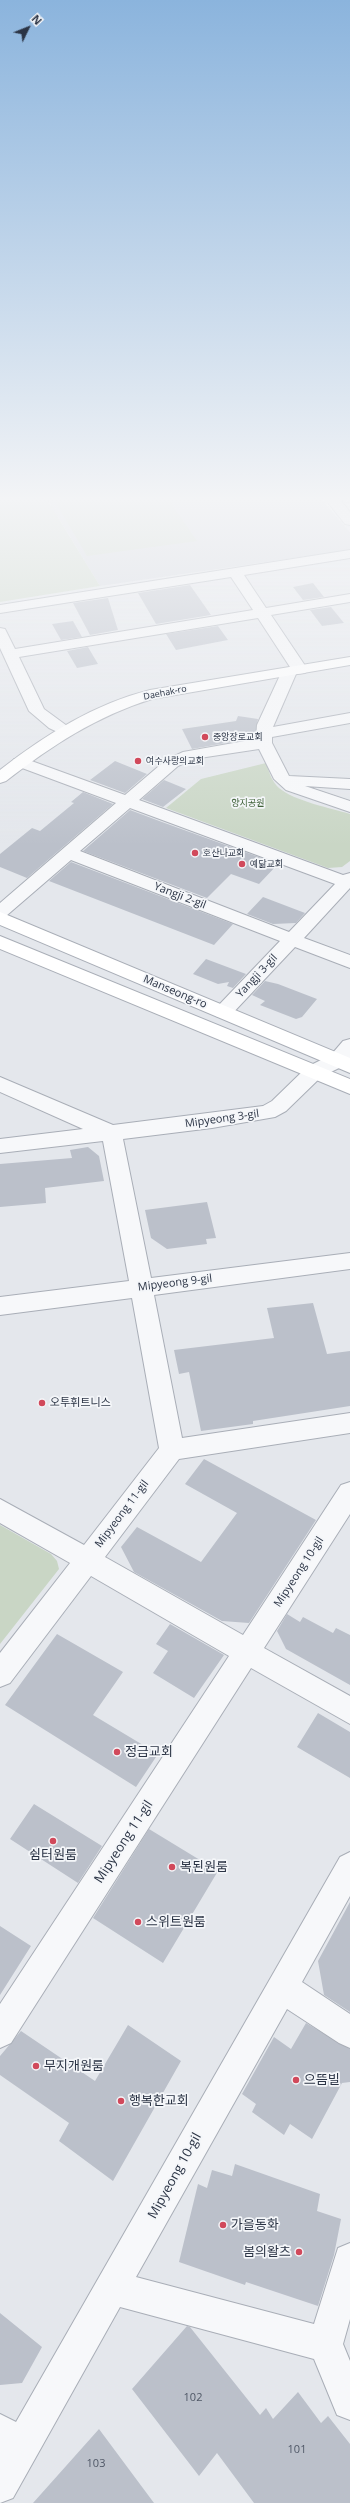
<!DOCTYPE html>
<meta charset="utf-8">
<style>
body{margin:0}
#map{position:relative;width:350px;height:2503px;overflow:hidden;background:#e4e7ec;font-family:"Open Sans",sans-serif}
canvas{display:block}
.north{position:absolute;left:8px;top:8px;width:40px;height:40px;-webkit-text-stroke:3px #f4f6f9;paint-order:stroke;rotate:47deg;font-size:11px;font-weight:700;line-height:16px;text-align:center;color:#2b3445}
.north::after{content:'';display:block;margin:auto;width:14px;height:18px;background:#2b3445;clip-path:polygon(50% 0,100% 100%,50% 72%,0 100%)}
</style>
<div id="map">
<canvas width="350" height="2503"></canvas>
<div class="north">N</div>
</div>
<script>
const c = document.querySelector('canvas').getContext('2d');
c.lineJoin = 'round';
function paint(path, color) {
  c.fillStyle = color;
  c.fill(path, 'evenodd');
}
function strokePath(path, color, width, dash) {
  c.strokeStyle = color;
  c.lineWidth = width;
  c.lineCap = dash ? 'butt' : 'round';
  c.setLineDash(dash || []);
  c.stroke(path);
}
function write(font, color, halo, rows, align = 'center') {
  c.font = font + ' "Open Sans","Noto Sans KR",sans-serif';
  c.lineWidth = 3.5;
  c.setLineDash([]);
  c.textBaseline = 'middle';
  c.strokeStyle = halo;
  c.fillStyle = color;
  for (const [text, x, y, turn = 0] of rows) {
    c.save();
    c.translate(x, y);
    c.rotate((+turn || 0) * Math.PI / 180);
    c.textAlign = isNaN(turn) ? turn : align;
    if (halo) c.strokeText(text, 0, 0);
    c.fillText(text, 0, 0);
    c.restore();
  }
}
paint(new Path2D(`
 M45,496h277l-2,2 30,34v18l-250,36z`), '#d2d6de');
paint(new Path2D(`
 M0,496h45l55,90 -100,16z
 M52,496h114l31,45 -110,15z
 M266,763c3,9 6,19 13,25 15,13 52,20 71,26v47l-8,6 -14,1 -162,-60 35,-29z
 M0,1525l51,29 6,7 2,8 -59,75z`), '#c9d6c5');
paint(new Path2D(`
 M313,583l11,14 -21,3 -10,-13z
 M190,585l21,30 -55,9 -18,-31z
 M108,598l10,32 -28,5 -17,-32z
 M331,607l13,16 -22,3 -12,-16z
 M73,621l9,16 -21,3 -9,-16z
 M218,626l10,14 -52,10 -10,-16z
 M88,647l10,17 -21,4 -10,-17z
 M238,716l20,3 -3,16 -7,4 -56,10 -10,-20 54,-8z
 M115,761l32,13 -22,19 -35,-13z
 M164,780l22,9 -23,18 -21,-8z
 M83,792l30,12 -86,74 -27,-11v-13l32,-26 8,3 34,-28 -3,-1z
 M130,810l32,12 116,42 -19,20 -28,-10 -24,24 -124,-47z
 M71,862l162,62 -19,21 -165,-64z
 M263,897l42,16 -9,10 -23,1 -26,-10z
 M206,959l40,15 -13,14 -6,-2 2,-4 -11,2 -25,-10z
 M265,981l13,3 39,15 -15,18 -6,2 -36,-14 5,-4 -13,-6z
 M88,1147l11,9 5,25 -59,7 1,15 -46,4v-43l72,-6 -2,-8z
 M207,1202l9,36 -10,1 1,5 -40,5 -16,-11 -6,-28z
 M313,1303l14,51 23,-3v55l-97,15v3l-52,7 -12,-59 -10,2 -5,-24 100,-12 -7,-30z
 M204,1459l112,61 -67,103 -27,-2 -88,-49 -13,-25 16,-20 64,35 36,-49 -52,-29z
 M287,1614l13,8 3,-5 30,16 3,-5 14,7v50l-64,-36 -9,-18z
 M170,1624l54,31 -30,43 -41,-25 15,-22 -12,-7z
 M57,1634l66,38 -30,43 65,39 -22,33 -131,-82z
 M318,1713l32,19v46l-53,-31z
 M34,1804l68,42 -24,37 -68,-44z
 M149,1829l69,42 -55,92 -70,-45z
 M350,1902v110l-26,-17 -6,-34z
 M0,1926l31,20 -31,49z
 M306,2023l44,26v33l-8,1 -30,56 -22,-15 -6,11 -32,-23 4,-8 -14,-10 32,-57 17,12z
 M128,2025l53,36 -68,120 -54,-40 10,-18 -69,-48v-19l21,-25 74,50z
 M235,2164l85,30 -3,17 24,8 -7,36 -16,51 -72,-24 -1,3 -66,-23 19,-78 9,4 5,-18 20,6z
 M0,2313l42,34 -20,36 -22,2z
 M187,2326l3,1 70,88 6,-7 7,11 25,-27 23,31 7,-7 22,28v59h-96l-37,-50 -18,23 -67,-87z
 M99,2429l55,74h-121z`), '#bbc0ca');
const street = new Path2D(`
 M332,496h17l-8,5 9,11v13l-5,-1 -19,-24z
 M350,550v8l-106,17 22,33 84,-14v8l-79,13 37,55 -3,3 -9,1 -23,53 77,-14v10l-78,14v6l17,33 61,3v10l-45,-3 45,15v11l-64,-22 -12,-11 -15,-30 -66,10 -15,7 -39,34 204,75 7,-2v15l-46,50 46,17v13l-55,-21 -65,69 -7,2 -7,-2 -3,-4 3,-4 64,-67 -209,-81 -65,56 -6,2v-15l116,-100 -102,-38 -2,-3 2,-3h12l99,36 41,-35 17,-8 73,-13 1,-14 25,-54 8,-4 -32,-49 -239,39 25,52 30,22 -8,5 -17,-8 -20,-17 -29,-63v-20l5,1 10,20 238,-39 -22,-33 -231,36v-8zM130,808l205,76 -46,48 -209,-81z
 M350,1039v20l-5,6 -24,12 -35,34 -11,6 -63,11 -89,11 28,139 199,-25v16l-196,26 28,143 168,-25v20l-171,26 -74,98 138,78 98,-150 9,-3v32l-86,134 86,48v28l-99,-56 -240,375 -11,5v-44l229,-348 -138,-80 -81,107 -10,4v-34l70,-90 -70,-40v-24l84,46 75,-97 -27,-150 -132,17v-18l129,-16 -26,-140 -103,12v-14l83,-10 -83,-37v-15l113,48 150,-19 9,-5 35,-34 24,-12 12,-14z
 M350,1852v44l-48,86 48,32v34l-11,-5 -52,-34 -151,268 178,47 24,-76 12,-5v76l-7,25 7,17v59l-13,-5 -23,-56 -194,-52 -107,191 -13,5v-89l16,8 324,-565z`);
const secondary = new Path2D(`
 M350,657v8l-198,34c-55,17 -101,47 -146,82l-6,2v-13c45,-35 94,-66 150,-80z
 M0,912l350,146v15l-350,-148z
 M0,936l350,143v15l-350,-145z`);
strokePath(street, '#a9aeb7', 2);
strokePath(secondary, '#a9aeb7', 2);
paint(street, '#f7f8fa');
paint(secondary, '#fff');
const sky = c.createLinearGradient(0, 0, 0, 846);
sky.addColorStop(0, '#8bb4dd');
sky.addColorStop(0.59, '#f3f4f6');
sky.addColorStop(1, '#f3f4f600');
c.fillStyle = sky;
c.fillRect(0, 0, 350, 846);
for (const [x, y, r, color] of [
 [205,737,4,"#d1495b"],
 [138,761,4,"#d1495b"],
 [195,853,4,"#d1495b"],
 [242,864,4,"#d1495b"],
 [42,1403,4,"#d1495b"],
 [117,1752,4,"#d1495b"],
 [53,1841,4,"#d1495b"],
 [172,1867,4,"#d1495b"],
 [138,1922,4,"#d1495b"],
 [36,2066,4,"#d1495b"],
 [296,2080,4,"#d1495b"],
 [121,2101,4,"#d1495b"],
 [223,2225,4,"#d1495b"],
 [299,2252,4,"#d1495b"]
]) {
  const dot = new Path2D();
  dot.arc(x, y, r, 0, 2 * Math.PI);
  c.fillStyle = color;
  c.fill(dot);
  strokePath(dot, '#f4f6f9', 1.5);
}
write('9px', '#2b3445', '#f4f6f9', [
 ["Daehak-ro",165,693,-11]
]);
write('9px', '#2b3445', '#f4f6f9', [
 ["중앙장로교회",213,737],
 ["여수사랑의교회",146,761],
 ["호산나교회",203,853],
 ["예닮교회",250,864]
], 'left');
write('9px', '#3f6138', '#f4f6f9', [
 ["양지공원",248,803]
]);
write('11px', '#2b3445', '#f4f6f9', [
 ["Yangji 2-gil",180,896,21],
 ["Yangji 3-gil",257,976,-47],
 ["Manseong-ro",175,992,23],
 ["Mipyeong 3-gil",222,1119,-8],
 ["Mipyeong 9-gil",175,1283,-7],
 ["Mipyeong 11-gil",122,1514,-53],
 ["Mipyeong 10-gil",299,1572,-57]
]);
write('11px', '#2b3445', '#f4f6f9', [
 ["오투휘트니스",50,1403]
], 'left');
write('11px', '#4f5766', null, [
 ["102",193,2398],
 ["101",297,2450],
 ["103",96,2464]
]);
write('13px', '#2b3445', '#f4f6f9', [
 ["정금교회",125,1752],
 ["쉼터원룸",53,1855,"center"],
 ["복된원룸",180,1867],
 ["스위트원룸",146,1922],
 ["무지개원룸",44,2066],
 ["으뜸빌",304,2080],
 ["행복한교회",129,2101],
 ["가을동화",231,2225],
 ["봄의왈츠",291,2252,"right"]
], 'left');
write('13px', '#2b3445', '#f4f6f9', [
 ["Mipyeong 11-gil",124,1842,-57],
 ["Mipyeong 10-gil",175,2176,-61]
]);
</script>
